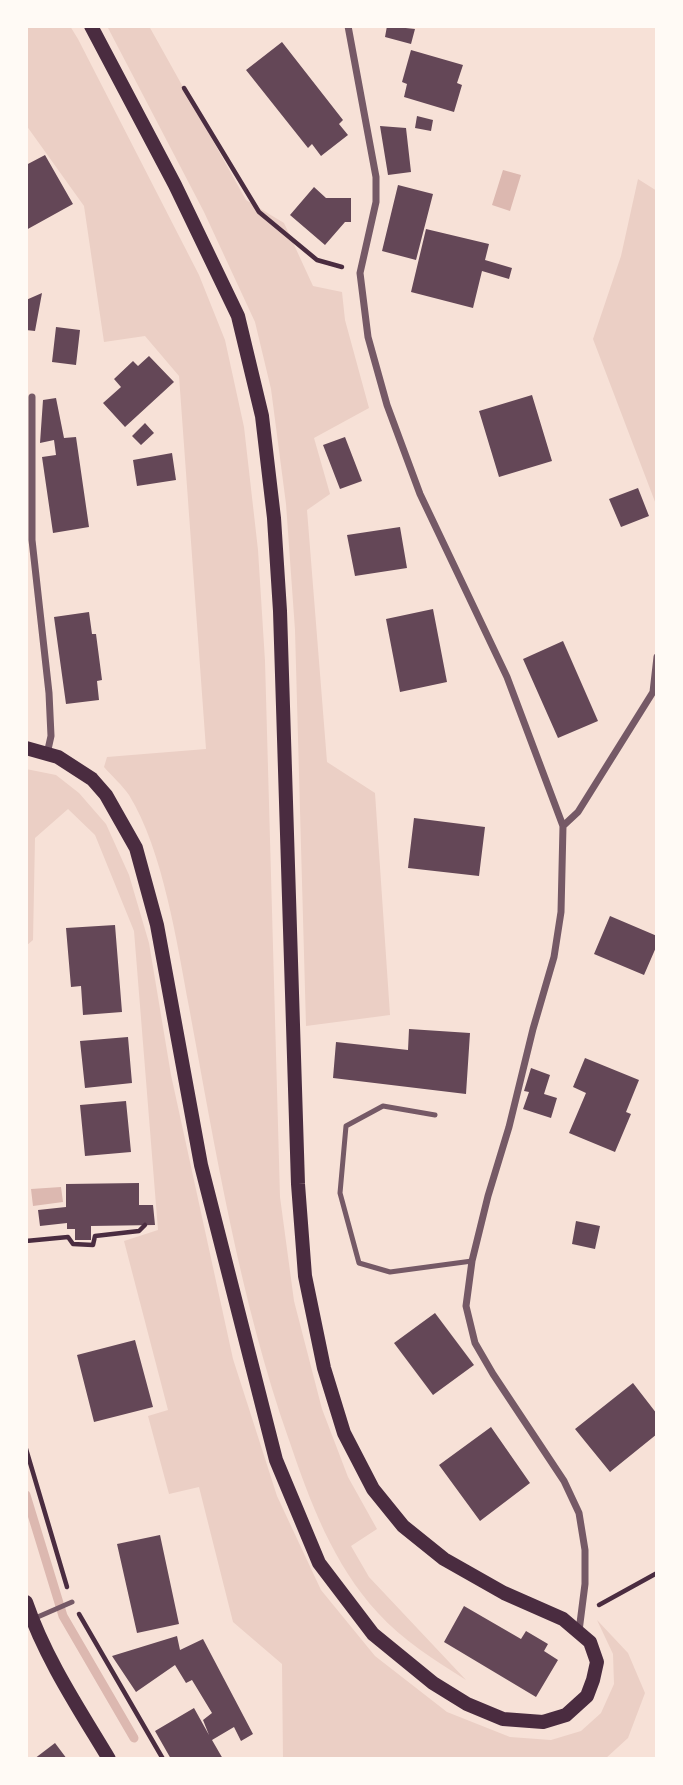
<!DOCTYPE html>
<style>
body{margin:0}
#map{position:relative;width:683px;height:1785px;overflow:hidden;background:#f7e1d7;font-family:Montserrat,sans-serif}
canvas{display:block}
.frame{position:absolute;inset:0;border:28px solid #fffaf5;pointer-events:none}
</style>
<div id="map">
<canvas width="683" height="1785"></canvas>
<div class="frame"></div>
</div>
<script>
const c = document.querySelector('canvas').getContext('2d');
c.lineJoin = 'round';
function paint(path, color) {
  c.fillStyle = color;
  c.fill(path, 'evenodd');
}
function strokePath(path, color, width, dash) {
  c.strokeStyle = color;
  c.lineWidth = width;
  c.lineCap = dash ? 'butt' : 'round';
  c.setLineDash(dash || []);
  c.stroke(path);
}
paint(new Path2D(`
 M26,26h44l8,13 121,236 26,65 19,87 14,123 7,111 15,536 14,104 28,108 26,68 29,52 -26,17 18,31 97,103c-31,-20 -64,-40 -88,-67 -45,-49 -68,-111 -89,-173 -49,-140 -73,-287 -100,-433 -12,-64 -26,-157 -60,-212 -7,-10 -17,-19 -25,-28l3,-10 99,-8 -27,-373 -34,-40 -41,6 -20,-136 -58,-81z
 M107,26h42l97,174 38,23 29,63 29,6 3,28 24,88 -55,30 16,56 -23,16 20,252 48,31 15,222 -84,11 -11,-396 -9,-126 -15,-115 -16,-67 -51,-110z
 M638,179l19,12v316l-64,-168 28,-83z
 M26,769l30,6 23,18 27,31 23,51 20,68 22,132 62,284 44,137 44,94 54,66 72,56 63,25 41,3 30,-9 20,-18 13,-29 -1,-30 -16,-34 31,33 17,40 -17,45 -23,21h-322l-1,-95 -49,-42 -34,-135 -30,7 -21,-78 20,-6 -44,-169 34,-11 -24,-299 -39,-96 -27,-26 -33,29 -2,102 -7,6z`), '#ebcfc5');
paint(new Path2D(`
 M503,170l18,5 -11,36 -18,-6z
 M61,1187l2,15 -30,4 -2,-17z`), '#dcb8b0');
strokePath(new Path2D(`
 M26,1495l37,121 71,122`), '#dcb8b0', 9);
paint(new Path2D(`
 M387,26l28,3 -4,15 -26,-7z
 M282,42l61,78 -4,4 9,11 -27,21 -9,-12 -4,4 -62,-78z
 M411,50l52,15 -6,18 5,2 -8,27 -50,-15 3,-13 -5,-2z
 M417,116l16,4 -2,11 -16,-3z
 M380,126l26,2 5,44 -23,3z
 M45,155l28,49 -47,26v-65z
 M398,185l35,9 -17,66 -34,-9z
 M314,187l12,11h25v24h-6l-20,23 -35,-30z
 M426,229l63,15 -4,16 27,8 -3,11 -27,-8 -9,37 -62,-16z
 M42,293l-7,38 -9,-1v-30z
 M56,327l24,3 -4,35 -24,-3z
 M149,356l25,26 -49,45 -22,-24 18,-16 -7,-8 19,-18 5,5z
 M532,395l20,66 -53,16 -20,-66z
 M56,398l8,40 12,-1 13,90 -36,6 -11,-76 14,-2 -2,-15 -14,3 3,-43z
 M145,423l9,10 -13,12 -9,-9z
 M345,437l17,44 -22,8 -17,-44z
 M172,453l4,27 -39,6 -4,-26z
 M638,488l11,28 -28,11 -12,-28z
 M400,527l7,41 -52,8 -8,-41z
 M433,609l14,73 -47,10 -14,-73z
 M89,612l3,22h4l6,46 -5,1 2,19 -33,4 -12,-87z
 M563,641l35,80 -40,17 -35,-79z
 M414,818l71,9 -6,49 -71,-8z
 M610,916l47,20v9l-13,30 -50,-21z
 M115,925l7,87 -39,3 -2,-29 -10,1 -5,-59z
 M409,1029l61,4 -4,61 -133,-16 3,-36 72,8z
 M128,1037l4,46 -47,5 -5,-47z
 M585,1058l54,22 -13,32 5,2 -16,38 -46,-19 17,-40 -13,-6z
 M531,1068l19,7 -6,19 13,4 -6,20 -28,-9 6,-17 -5,-1z
 M126,1101l5,51 -46,4 -5,-51z
 M139,1183v22h14l2,20 -64,1v14h-16v-11h-8v-6l-27,3 -2,-16 28,-3v-23z
 M576,1221l24,5 -5,23 -23,-5z
 M435,1313l39,52 -41,30 -39,-52z
 M135,1340l18,67 -59,15 -17,-67z
 M633,1383l24,31v20l-47,38 -35,-43z
 M491,1427l39,56 -50,38 -41,-56z
 M160,1535l19,89 -42,9 -20,-89z
 M464,1606l57,33 5,-8 22,13 -4,7 14,9 -22,37 -92,-55z
 M177,1636l3,14 23,-11 50,95 -12,7 -7,-14 -22,13 11,19h-52l-16,-28 39,-23 15,27 -6,-15 9,-7 -20,-33 -6,3 -11,-18 -39,27 -24,-36z
 M55,1743l12,16h-33z`), '#644757');
strokePath(new Path2D(`
 M184,88l75,124 58,48 25,7
 M26,1241l42,-4 5,7 20,1 2,-9 44,-5 6,-6
 M26,1449l41,138
 M599,1605l58,-32
 M79,1614l84,145`), '#4a2c40', 4.5);
strokePath(new Path2D(`
 M435,1115l-52,-9 -37,20 -6,67 19,70 31,9 82,-11
 M33,1619l39,-17`), '#755966', 5);
strokePath(new Path2D(`
 M348,26l28,151v25l-16,71 8,64 19,68 33,89 87,183 56,149 -2,86 -7,45 -21,72 -24,98 -21,69 -16,65 -6,45 9,37 18,31 71,107 15,32 6,37v34l-6,47
 M32,397v143l17,153 2,43 -4,18
 M563,826l15,-14 75,-120 4,-35`), '#755966', 7);
strokePath(new Path2D(`
 M26,748l32,9 34,22 14,16 30,53 21,77 44,240 75,295 43,103 54,71 60,49 34,21 36,15 40,3 23,-7 21,-19 6,-16 4,-18 -7,-20 -27,-23 -59,-26 -60,-34 -41,-33 -30,-37 -29,-56 -20,-65 -19,-92 -7,-92 -18,-573 -6,-93 -12,-102 -24,-100 -63,-131 -84,-159
 M26,1602c19,56 53,107 83,157`), '#4a2c40', 14);
</script>
